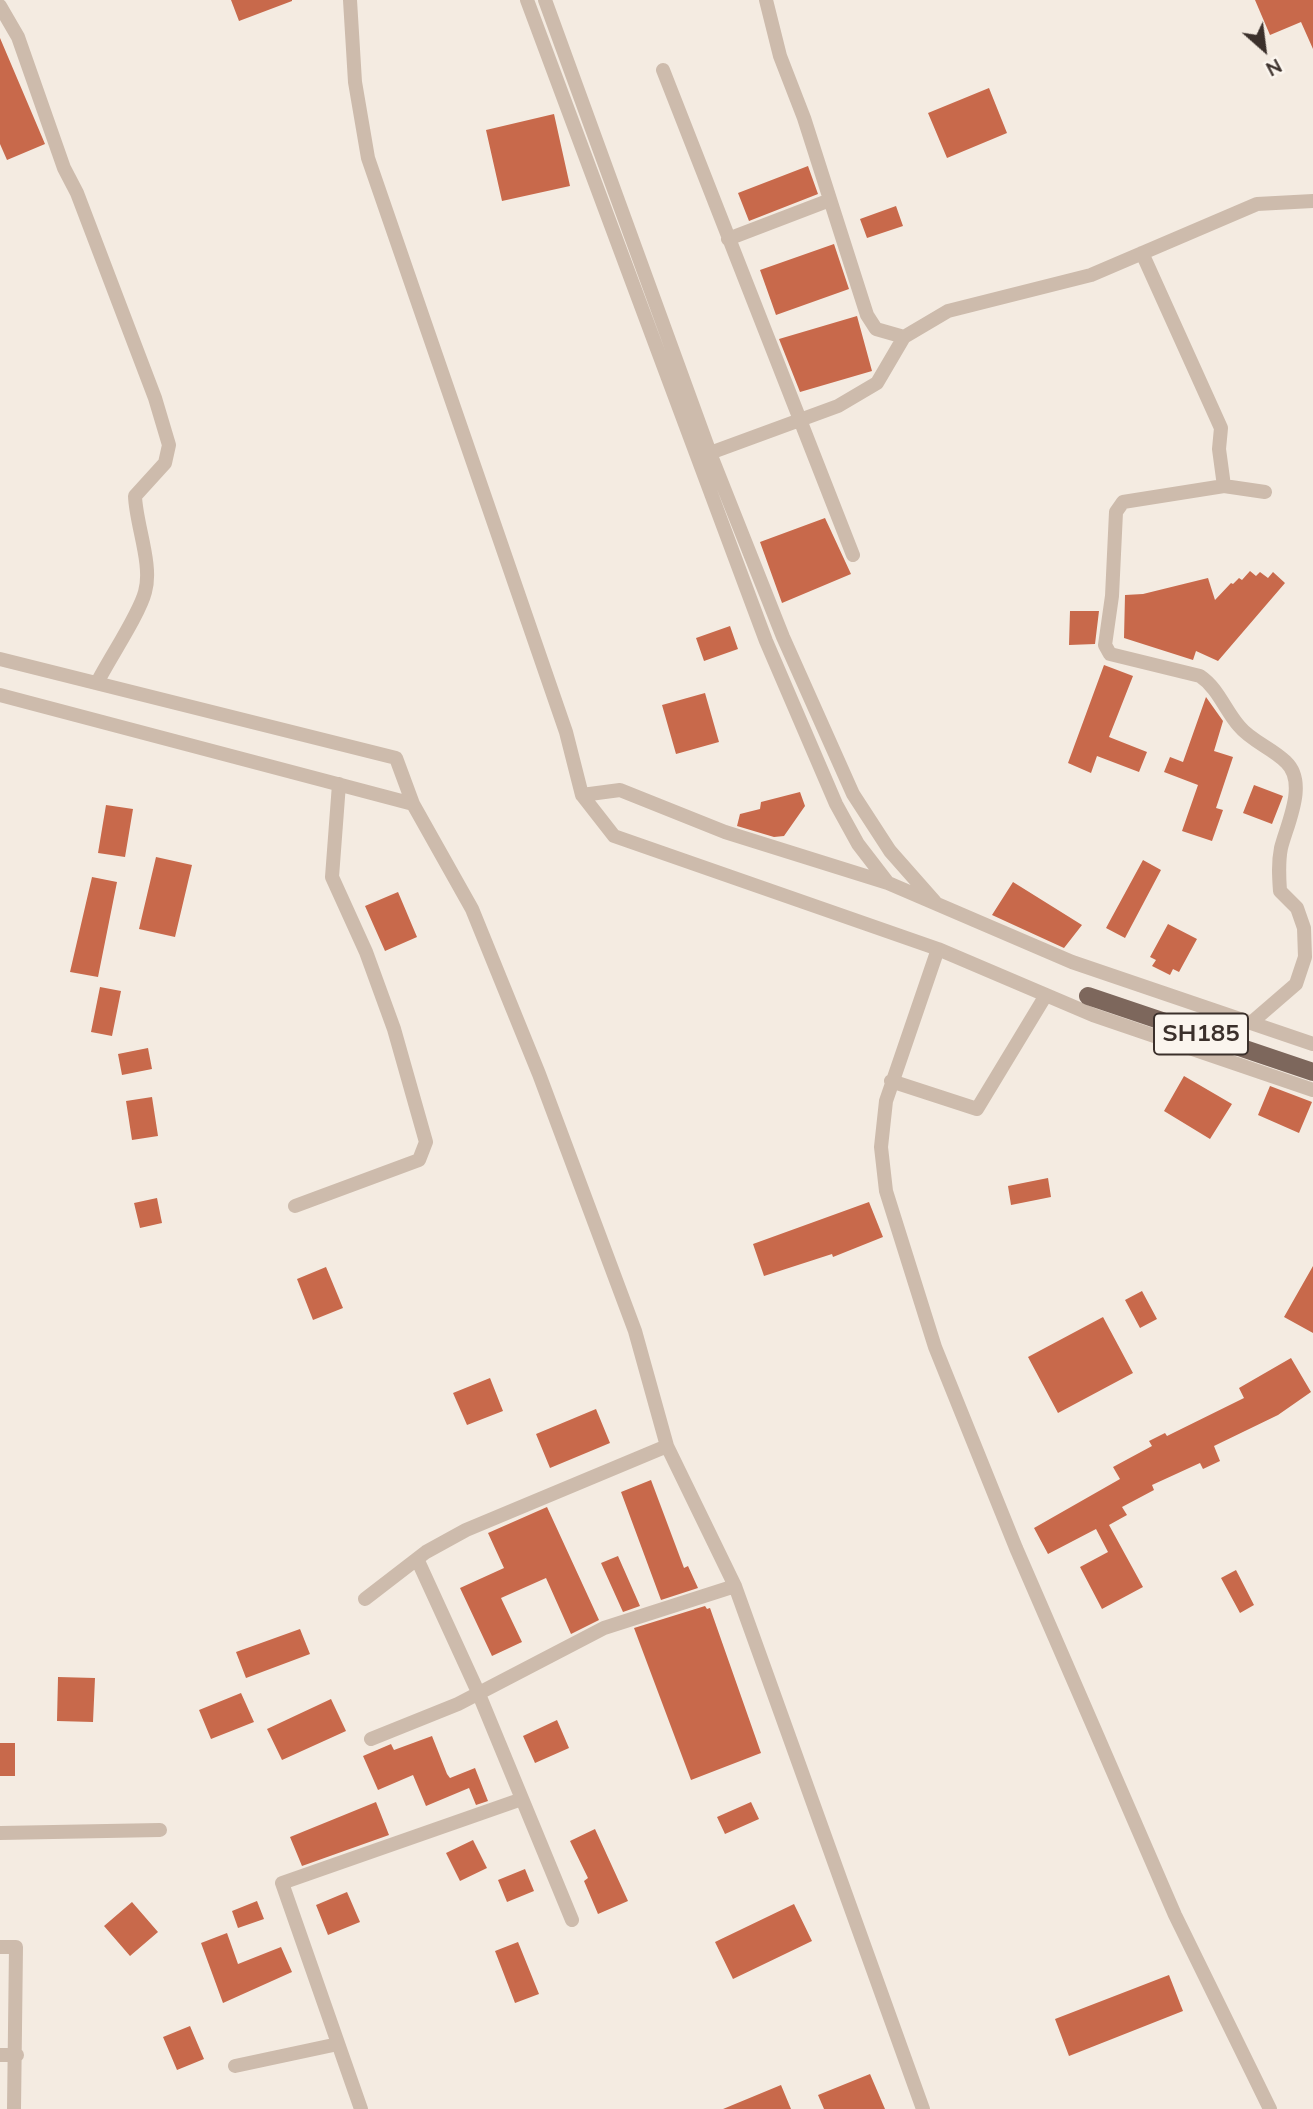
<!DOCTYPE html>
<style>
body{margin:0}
#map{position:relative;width:1313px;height:2109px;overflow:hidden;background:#f4ebe1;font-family:Mulish,sans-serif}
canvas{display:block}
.north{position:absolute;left:1229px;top:14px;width:70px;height:70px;-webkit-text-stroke:5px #fbf5ee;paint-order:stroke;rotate:152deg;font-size:19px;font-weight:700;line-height:28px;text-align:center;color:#3b302b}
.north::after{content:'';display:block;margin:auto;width:24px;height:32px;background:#3b302b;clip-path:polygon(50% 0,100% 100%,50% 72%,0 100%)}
</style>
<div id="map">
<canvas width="1313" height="2109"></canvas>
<div class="north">N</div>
</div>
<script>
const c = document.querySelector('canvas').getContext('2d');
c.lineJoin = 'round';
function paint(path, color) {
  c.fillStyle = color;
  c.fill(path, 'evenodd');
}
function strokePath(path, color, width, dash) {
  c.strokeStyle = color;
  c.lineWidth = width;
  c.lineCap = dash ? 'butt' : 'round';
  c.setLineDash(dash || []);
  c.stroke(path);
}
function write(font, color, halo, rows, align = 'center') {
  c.font = font + ' Mulish,sans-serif';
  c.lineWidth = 5;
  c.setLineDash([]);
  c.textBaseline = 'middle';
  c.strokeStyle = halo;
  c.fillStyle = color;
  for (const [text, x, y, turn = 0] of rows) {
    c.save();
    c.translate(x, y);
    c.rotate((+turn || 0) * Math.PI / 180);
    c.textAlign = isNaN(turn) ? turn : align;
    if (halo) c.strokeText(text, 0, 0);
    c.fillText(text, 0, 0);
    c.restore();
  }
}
paint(new Path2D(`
 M231,0h61v1l-53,20z
 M1255,0h58v49l-12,-27 -31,13z
 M0,38l45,106 -38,16 -7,-16z
 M989,88l18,45 -60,25 -19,-45z
 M554,114l16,72 -68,15 -16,-71z
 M808,166l10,28 -69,27 -11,-28z
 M896,206l7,20 -36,12 -7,-19z
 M834,244l15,45 -73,26 -16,-45z
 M857,316l15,55 -72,21 -21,-53z
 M825,518l26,56 -69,29 -22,-61z
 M1250,571l6,5 4,-4 8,6 5,-6 12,11 -67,78 -22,-10 -3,9 -69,-22 1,-43 18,-1 65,-16 7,22 16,-17 2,1 6,-6 3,2z
 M1070,611h29l-4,33 -26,1z
 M730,626l8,23 -34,12 -8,-23z
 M1104,665l29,11 -24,61 38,15 -8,20 -42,-16 -6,17 -23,-10z
 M705,693l14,49 -43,12 -14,-49z
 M1206,697l17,24 -9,30 19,6 -17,51 7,2 -11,31 -30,-10 16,-46 -34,-13 6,-15 13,5z
 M1254,785l29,11 -11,28 -29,-11z
 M800,792l5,14 -21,30 -10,1 -37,-11 3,-12 20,-5 1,-7z
 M106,805l27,4 -8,48 -27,-4z
 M156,857l36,8 -17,72 -36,-8z
 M1143,860l18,10 -36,68 -19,-10z
 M92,877l25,5 -19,95 -28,-5z
 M1013,882l69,43 -18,23 -72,-33z
 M398,892l19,45 -32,14 -20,-45z
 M1168,924l29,15 -18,33 -6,-3 -3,6 -18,-9 4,-6 -6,-3z
 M100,987l21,4 -9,45 -21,-4z
 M148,1048l4,21 -30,6 -4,-21z
 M1184,1076l48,28 -22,35 -46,-28z
 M1270,1086l42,16 -13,31 -41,-18z
 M152,1097l6,39 -26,4 -6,-39z
 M1048,1178l3,19 -40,8 -3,-19z
 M157,1198l5,25 -22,5 -6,-25z
 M869,1202l14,35 -50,20 -1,-3 -68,22 -11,-32z
 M1313,1266v67l-29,-16z
 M326,1267l17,41 -30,12 -16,-41z
 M1142,1291l15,28 -17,9 -15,-28z
 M1103,1317l30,56 -75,40 -30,-56z
 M1291,1358l20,34 -33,23 -64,31 6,15 -17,8 -3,-6 -48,22 2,5 -32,17 5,8 -18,10 34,62 -41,22 -22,-42 28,-15 -12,-23 -48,25 -14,-26 86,-49 -7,-12 39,-21 -3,-5 16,-8 2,3 77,-38 -5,-10z
 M490,1378l13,33 -36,14 -14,-32z
 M596,1409l14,34 -60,25 -14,-34z
 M651,1480l33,88 4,-2 10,22 -37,12 -40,-108z
 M547,1507l52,113 -28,14 -25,-56 -45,20 21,44 -30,14 -32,-68 44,-20 -16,-35z
 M618,1556l22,50 -17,6 -22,-49z
 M1236,1570l18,35 -14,8 -19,-35z
 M705,1606l2,3 3,-1 51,145 -70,27 -57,-152z
 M300,1629l10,25 -64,24 -10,-26z
 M58,1677l37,1 -2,44 -36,-1z
 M241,1693l13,29 -43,17 -12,-29z
 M331,1699l15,32 -64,29 -15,-31z
 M557,1720l12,28 -34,15 -12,-27z
 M432,1736l15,38 3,4 25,-10 13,33 -12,4 -7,-17 -43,18 -13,-31 -35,15 -15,-34 28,-12 3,6z
 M0,1743h15v33h-15z
 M376,1802l13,33 -87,31 -12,-29z
 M751,1802l8,17 -34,15 -8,-17z
 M595,1829l33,72 -30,13 -14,-33 4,-3 -18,-37z
 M473,1840l14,28 -27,13 -14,-28z
 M525,1869l9,22 -27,11 -9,-22z
 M347,1892l13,30 -32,13 -12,-30z
 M257,1901l7,18 -26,9 -6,-17z
 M132,1902l26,30 -28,24 -26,-30z
 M794,1904l18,37 -79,38 -18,-37z
 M227,1933l11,31 43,-17 11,25 -69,31 -22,-60z
 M518,1942l21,52 -24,9 -20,-52z
 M1169,1975l14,36 -114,45 -14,-37z
 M190,2026l14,33 -27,11 -14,-33z
 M870,2074l15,35h-61l-6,-14z
 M781,2085l10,24h-68z`), '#c8694b');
strokePath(new Path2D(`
 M350,0l5,82 13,76 198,574 16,63 32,41 324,113 155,66 220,75
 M527,0l239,641 70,163 22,40 30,39
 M545,0l165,453 73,184 70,157 37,57 45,51
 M766,0l14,56 24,62 63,197 9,14 28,8
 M0,6l18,31 46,131 13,25 78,205 14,47 -4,18 -30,33c1,29 18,69 10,96 -6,23 -36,67 -48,91
 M663,70l190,485
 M728,239l102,-39
 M1142,253l79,175 -2,21 5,37 -101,16 -7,10 -4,84 -7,49 5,9 90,22c18,12 25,34 39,50 12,15 33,22 47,36 22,21 1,62 -5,86 -3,15 -2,29 -1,43l17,17 7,20 1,29 -9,27 -44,38
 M710,453l128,-47 39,-23 27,-46 44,-26 143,-36 166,-71 56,-3
 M1224,486l41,6
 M0,659l396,99 17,46 59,105 67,165 96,257 32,115 68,140 188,523
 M0,695l413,109
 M582,795l38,-5 105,42 163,51 184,79 241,82
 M938,949l-52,152 -5,46 5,44 49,156 81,201 159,367 95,194
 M891,1081l86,28 69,-114
 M295,1206l124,-46 7,-18 -32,-113 -28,-77 -34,-75 7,-93
 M418,1561l60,131 94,228
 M365,1599l61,-47 40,-22 201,-84
 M371,1739l87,-35 146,-76 131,-42
 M0,1833l160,-3
 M0,1947h16l-2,162
 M0,2055h17
 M235,2066l103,-22
 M361,2109l-79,-226 240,-84`), '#cdbbac', 14);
strokePath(new Path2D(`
 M1088,996l225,76`), '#7d675c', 18);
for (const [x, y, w] of [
 [1201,1034,94]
]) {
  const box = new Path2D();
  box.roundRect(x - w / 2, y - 20.5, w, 41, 5);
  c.fillStyle = '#fbf5ee';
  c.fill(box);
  strokePath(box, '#3b302b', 2);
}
write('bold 24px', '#3b302b', null, [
 ["SH185",1201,1034]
]);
</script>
